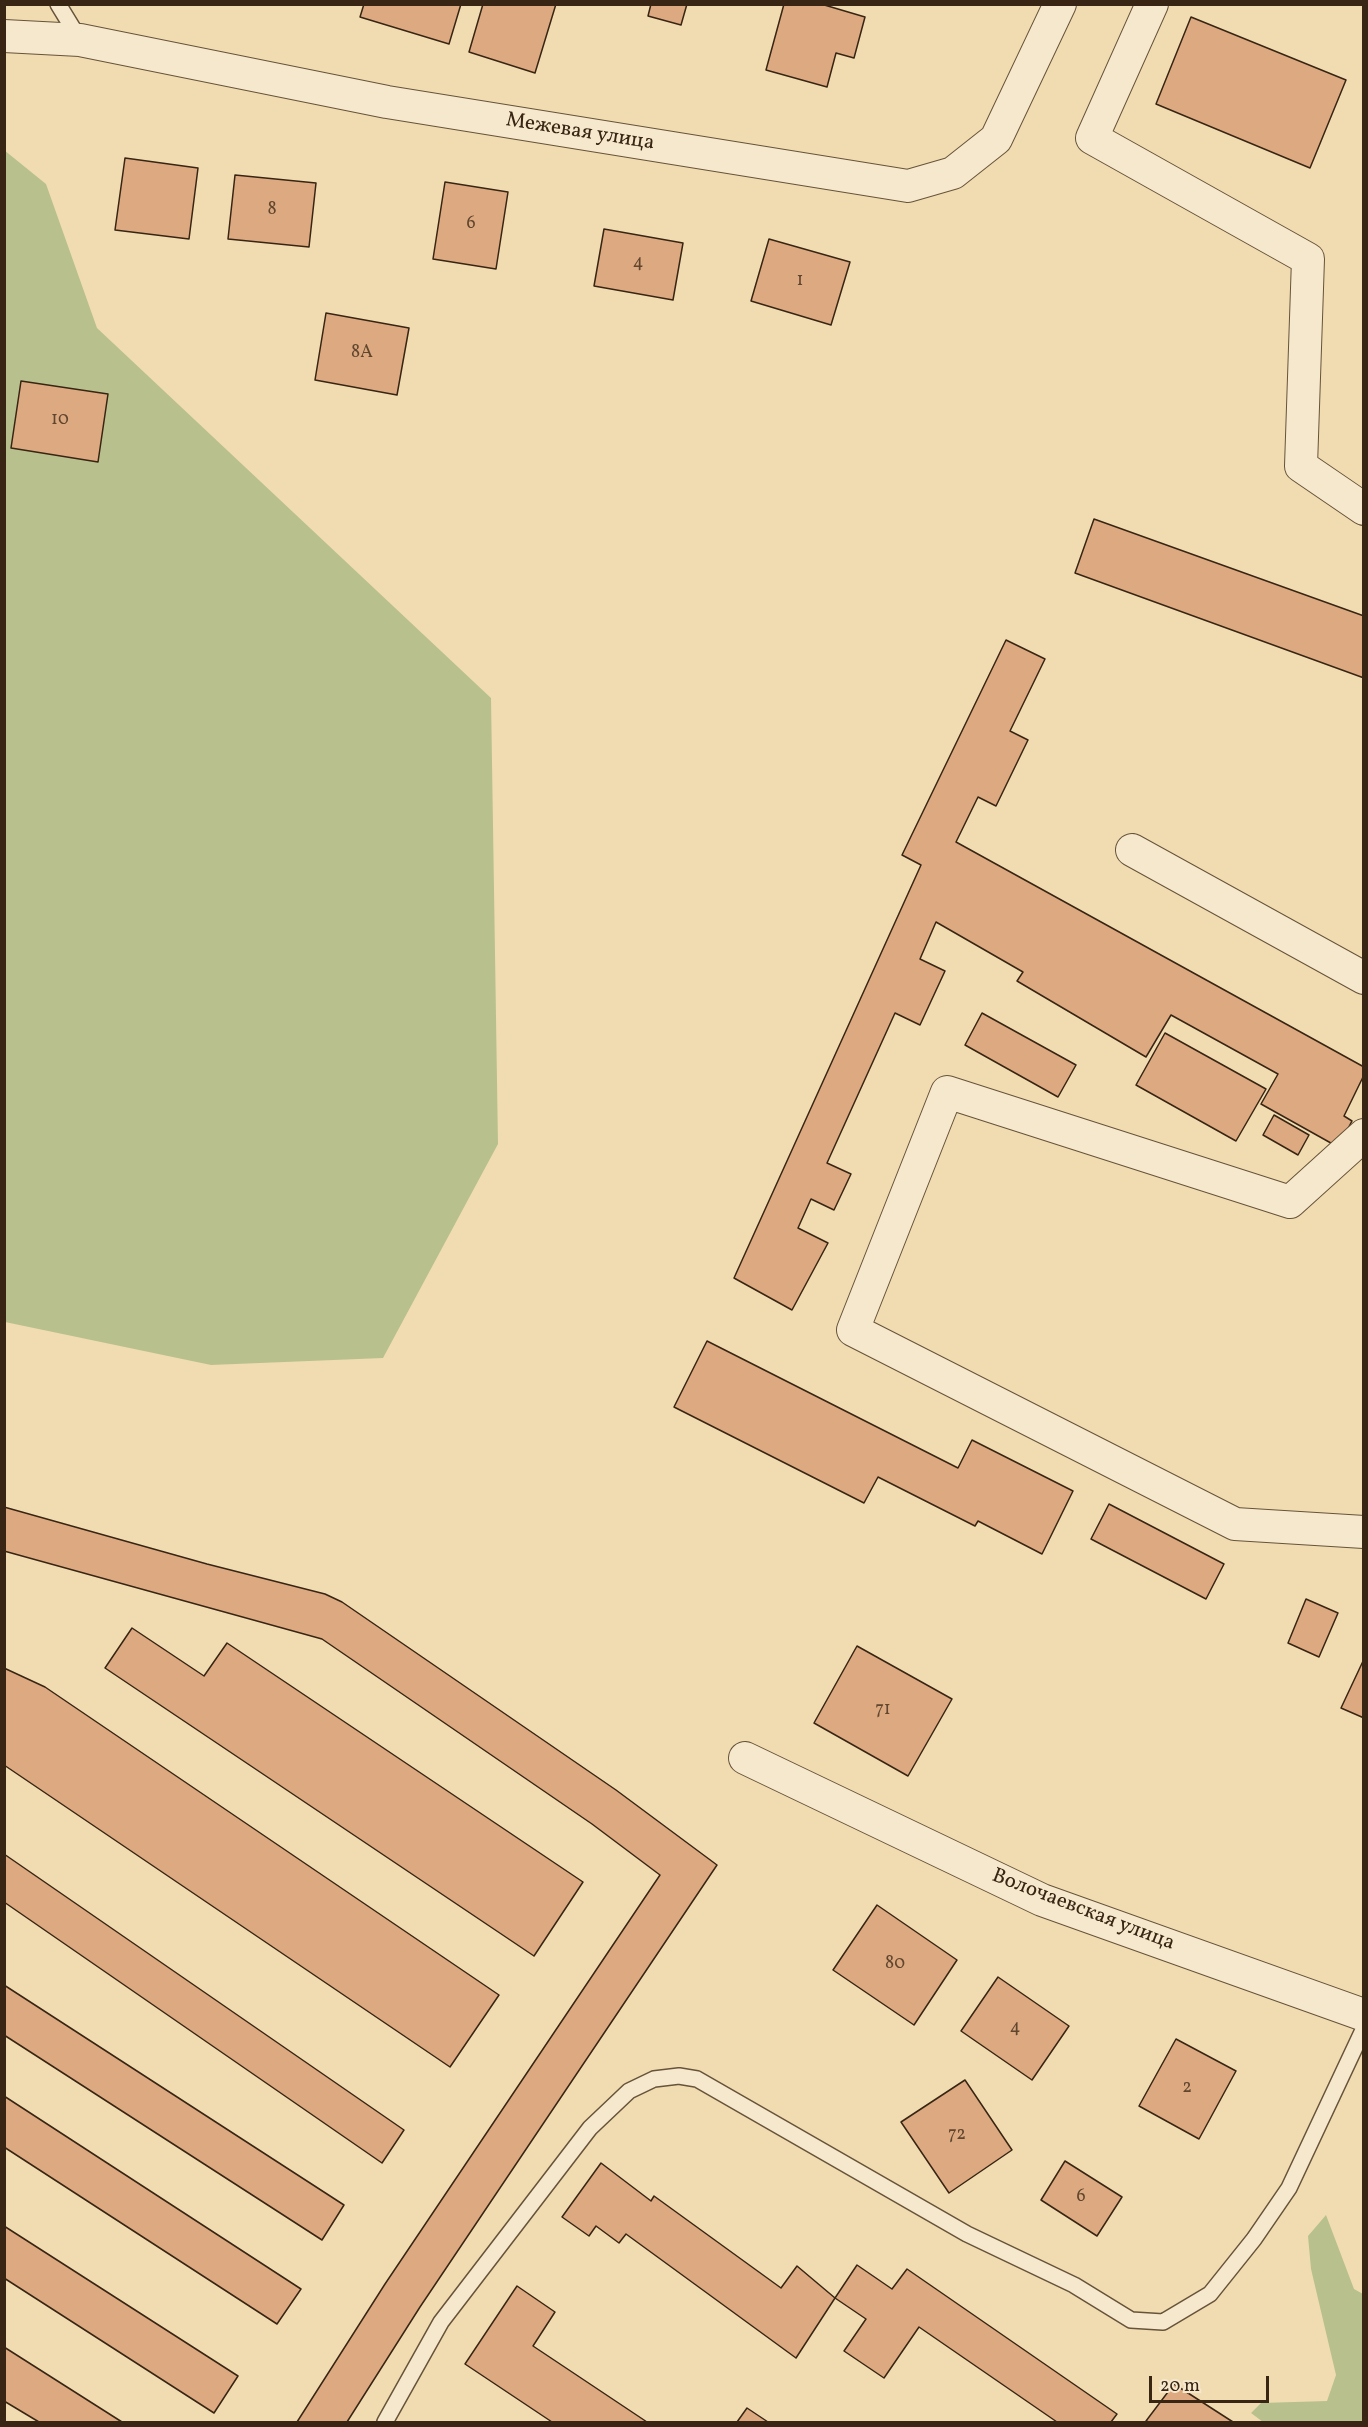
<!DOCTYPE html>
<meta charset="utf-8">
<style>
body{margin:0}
#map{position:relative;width:1368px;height:2427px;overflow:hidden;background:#f1dcb1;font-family:Vollkorn,serif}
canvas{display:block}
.frame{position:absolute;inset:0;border:6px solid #382513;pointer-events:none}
.scale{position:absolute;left:1149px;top:2376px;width:120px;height:27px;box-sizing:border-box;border:3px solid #382513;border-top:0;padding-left:8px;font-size:18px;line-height:21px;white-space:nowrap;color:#382513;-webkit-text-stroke:4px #f6e8cc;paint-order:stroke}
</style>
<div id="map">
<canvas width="1368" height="2427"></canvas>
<div class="frame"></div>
<div class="scale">20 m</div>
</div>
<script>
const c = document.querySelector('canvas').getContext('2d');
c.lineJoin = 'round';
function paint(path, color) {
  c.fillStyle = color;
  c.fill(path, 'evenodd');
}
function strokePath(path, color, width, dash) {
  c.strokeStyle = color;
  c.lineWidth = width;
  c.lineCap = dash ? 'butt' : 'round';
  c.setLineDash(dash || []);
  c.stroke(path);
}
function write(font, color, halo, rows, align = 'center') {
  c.font = font + ' Vollkorn,serif';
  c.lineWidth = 4.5;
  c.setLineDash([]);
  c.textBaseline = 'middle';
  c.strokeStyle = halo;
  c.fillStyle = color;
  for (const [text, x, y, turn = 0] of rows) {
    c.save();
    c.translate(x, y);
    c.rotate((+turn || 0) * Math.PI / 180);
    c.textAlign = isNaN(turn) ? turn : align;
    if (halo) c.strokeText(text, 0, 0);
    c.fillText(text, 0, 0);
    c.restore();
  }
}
paint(new Path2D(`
 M4,150l42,34 51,144 394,370 7,446 -115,214 -172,7 -206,-43z
 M1326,2215l28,74 9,5v128h-100l-12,-9 10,-10 66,-2 9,-26 -25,-106 -3,-33z`), '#b8c18d');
const building = new Path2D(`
 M364,4h97l-12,40 -89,-27z
 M483,4h73l-21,69 -66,-21z
 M651,4h36l-6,21 -33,-9z
 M784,4h37l44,13 -11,41 -18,-5 -9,34 -61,-17z
 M1191,17l155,63 -36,88 -154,-64z
 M125,158l73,10 -9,71 -74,-9z
 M235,175l81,8 -7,64 -81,-8z
 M445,182l63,10 -12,77 -63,-10z
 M604,229l79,14 -10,57 -79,-14z
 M769,239l81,23 -19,63 -80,-24z
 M326,313l83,15 -12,67 -82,-15z
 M21,381l87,13 -10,68 -87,-14z
 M1094,519l270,97v62l-289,-105z
 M1006,640l39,19 -35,72 18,9 -32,66 -18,-9 -22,45 408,225v8l-20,41 8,5 -14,26 -77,-43 17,-30 -107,-59 -25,42 -129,-76 6,-9 -87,-50 -16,37 25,12 -25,54 -25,-12 -68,150 24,11 -17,36 -23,-11 -13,29 30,15 -36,67 -58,-32 187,-413 -19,-10z
 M982,1013l94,52 -18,32 -93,-52z
 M1165,1033l101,56 -30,52 -100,-56z
 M1274,1115l35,20 -11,20 -35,-20z
 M707,1341l251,127 14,-28 101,51 -31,63 -64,-33 -3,5 -97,-49 -14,26 -190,-96z
 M1109,1504l115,60 -18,35 -115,-60z
 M4,1507l203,57 118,30 17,8 274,188 101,75 -297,442 -73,115h-50l88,-138 275,-409 -68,-51 -270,-185 -318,-88z
 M1306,1599l32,14 -19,44 -31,-14z
 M132,1628l72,48 23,-33 356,239 -49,74 -429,-288z
 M857,1646l95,53 -44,77 -94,-53z
 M1364,1659v59l-23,-10z
 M4,1668l41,19 454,308 -49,72 -446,-302z
 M4,1854l400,276 -22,33 -378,-261z
 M877,1905l80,55 -43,65 -81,-55z
 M998,1977l71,49 -37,54 -71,-49z
 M4,1985l340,220 -22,35 -318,-205z
 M1176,2039l60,32 -37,68 -60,-33z
 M965,2080l47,70 -63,43 -48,-71z
 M4,2096l297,193 -24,35 -273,-177z
 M1065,2161l57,36 -25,39 -56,-36z
 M601,2163l50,38 3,-5 127,92 16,-22 38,32 -39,60 -170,-124 -7,9 -23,-17 -7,10 -27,-19z
 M4,2226l234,150 -24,37 -210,-135z
 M857,2265l35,24 15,-20 210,145 -6,8h-54l-138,-95 -35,51 -40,-27 22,-32 -31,-21z
 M517,2286l38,26 -22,34 114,76h-95l-87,-58z
 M4,2347l118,75h-83l-35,-21z
 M1174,2384l59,38h-84l-3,-1z
 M747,2408l21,14h-31z`);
paint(building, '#dca981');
strokePath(building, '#382513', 1.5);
const service = new Path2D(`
 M58,4l22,36
 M385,2422l56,-100 149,-194 39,-37 25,-12 25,-3 18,3 270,155 107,51 57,35 32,2 47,-28 44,-55 35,-51 75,-160`);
const minor = new Path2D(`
 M1152,4l-60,134 216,121 -7,207 63,43
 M4,36l76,4 307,62 521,84 45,-13 43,-34 64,-135
 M1132,850l232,128
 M1364,1135l-74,67 -343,-110 -94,238 382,194 129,8
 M745,1758l297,142 322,115`);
strokePath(service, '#66533a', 18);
strokePath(minor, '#66533a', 34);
strokePath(service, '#f6e8cc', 15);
strokePath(minor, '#f6e8cc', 32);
write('18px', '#61462e', null, [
 ["8",272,211],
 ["6",471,225],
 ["4",638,264],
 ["1",800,282],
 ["8А",362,354],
 ["10",60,421],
 ["71",883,1711],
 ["80",895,1965],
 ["4",1015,2029],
 ["2",1187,2089],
 ["72",957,2136],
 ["6",1081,2198]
]);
write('21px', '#382513', '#f6e8cc', [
 ["Межевая улица",580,133,9],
 ["Волочаевская улица",1083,1911,21]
]);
</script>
